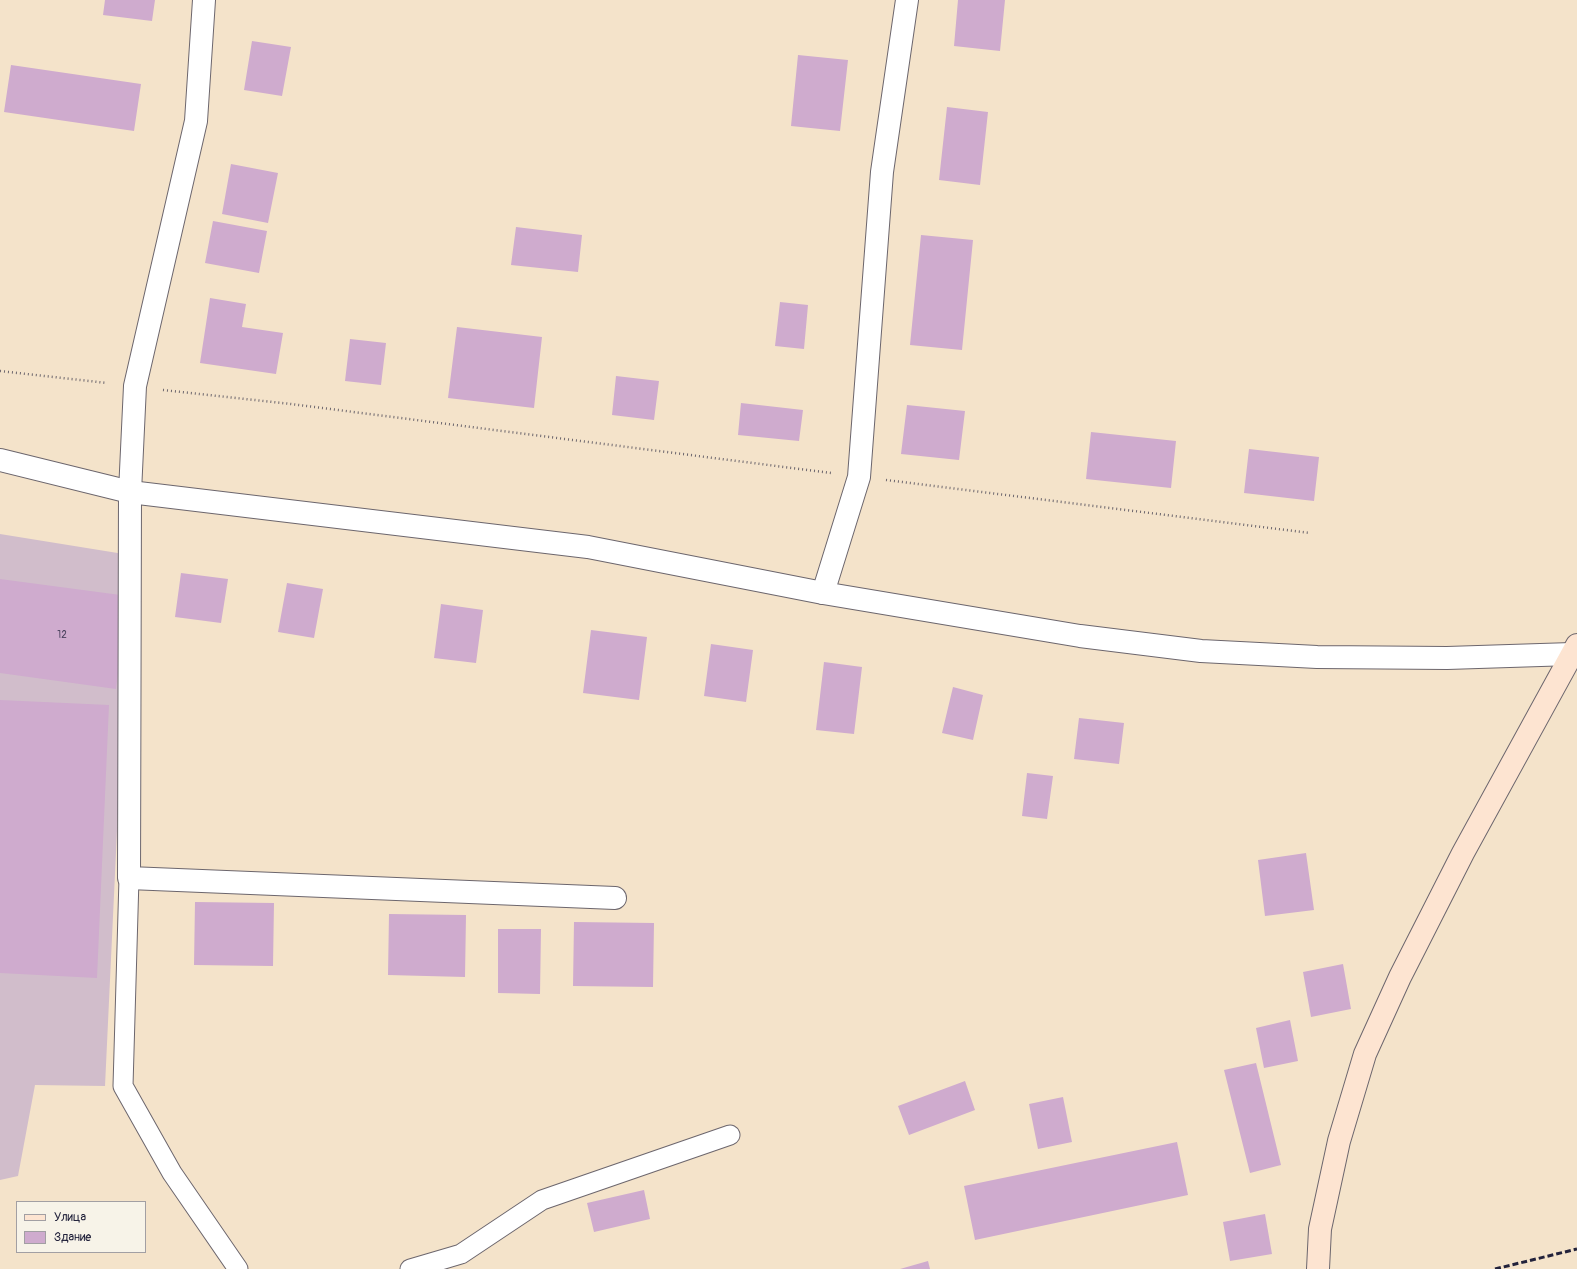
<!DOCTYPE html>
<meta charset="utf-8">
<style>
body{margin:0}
#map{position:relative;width:1577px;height:1269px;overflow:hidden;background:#f4e3ca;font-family:Pangolin,sans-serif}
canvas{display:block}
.legend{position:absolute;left:16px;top:1201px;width:130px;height:52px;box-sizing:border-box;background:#f7f3e8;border:1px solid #a29fa3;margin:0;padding:5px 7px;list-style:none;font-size:12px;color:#22223b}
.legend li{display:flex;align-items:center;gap:8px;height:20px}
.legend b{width:20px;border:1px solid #a29fa3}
</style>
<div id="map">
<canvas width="1577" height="1269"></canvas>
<ul class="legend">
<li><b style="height:5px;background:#fde4d1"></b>Улица</li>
<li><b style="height:11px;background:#cfabce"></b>Здание</li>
</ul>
</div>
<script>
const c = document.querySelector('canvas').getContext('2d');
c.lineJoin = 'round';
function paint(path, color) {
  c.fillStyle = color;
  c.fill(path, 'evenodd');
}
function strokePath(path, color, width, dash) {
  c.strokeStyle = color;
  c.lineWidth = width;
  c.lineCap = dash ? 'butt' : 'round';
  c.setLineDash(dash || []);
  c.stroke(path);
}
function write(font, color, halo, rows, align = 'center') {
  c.font = font + ' Pangolin,sans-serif';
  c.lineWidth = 3;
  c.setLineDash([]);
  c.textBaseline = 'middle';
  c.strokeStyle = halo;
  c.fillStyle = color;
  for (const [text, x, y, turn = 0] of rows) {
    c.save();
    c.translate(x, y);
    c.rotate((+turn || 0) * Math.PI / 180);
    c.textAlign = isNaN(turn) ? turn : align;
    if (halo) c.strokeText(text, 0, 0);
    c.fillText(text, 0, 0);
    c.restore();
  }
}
paint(new Path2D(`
 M0,534l130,21 -25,531 -70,-1 -17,91 -18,4z`), '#d1bdcb');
paint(new Path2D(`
 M105,0h50l-3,21 -49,-6z
 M958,0h47l-5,51 -46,-5z
 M252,41l39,6 -9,49 -38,-6z
 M798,55l50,5 -8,71 -49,-5z
 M11,65l130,19 -7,47 -130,-19z
 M947,107l41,5 -8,73 -41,-5z
 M231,164l47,9 -10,50 -46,-9z
 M213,221l54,10 -8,42 -54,-10z
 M516,227l66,8 -4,37 -67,-7z
 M921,235l52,5 -11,110 -52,-5z
 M210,298l36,6 -4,23 41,6 -7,41 -76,-11z
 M780,302l28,3 -4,44 -29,-3z
 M457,327l85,10 -8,71 -86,-10z
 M350,339l36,4 -5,42 -36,-4z
 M616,376l43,5 -5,39 -42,-5z
 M741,403l62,7 -4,31 -61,-6z
 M907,405l58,6 -6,49 -58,-6z
 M1091,432l85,9 -5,47 -85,-9z
 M1249,449l70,8 -5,44 -70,-8z
 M181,573l47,6 -7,44 -46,-6z
 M0,579l128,17 -12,93 -116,-16z
 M287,583l36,6 -9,49 -36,-6z
 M441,604l42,6 -7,53 -42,-5z
 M591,630l56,7 -8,63 -56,-7z
 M711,644l42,6 -7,52 -42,-6z
 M824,662l38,5 -8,67 -38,-4z
 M953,687l30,8 -10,45 -31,-7z
 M0,700l109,5 -12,273 -97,-5z
 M1079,718l45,5 -5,41 -45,-5z
 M1027,773l26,3 -6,43 -25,-3z
 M1306,853l8,57 -49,6 -7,-56z
 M195,902l79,1 -1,63 -79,-1z
 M389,914l77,1 -1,62 -77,-2z
 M574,922l80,1 -1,64 -80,-1z
 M498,929h43l-1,65 -42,-1z
 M1343,964l8,45 -40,8 -8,-45z
 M1290,1020l8,41 -34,7 -8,-40z
 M1256,1063l25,102 -31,8 -26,-103z
 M965,1081l10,29 -66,25 -11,-29z
 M1063,1097l9,45 -34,7 -9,-45z
 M1177,1142l11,53 -213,45 -11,-54z
 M644,1190l6,29 -56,13 -7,-29z
 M1265,1214l7,40 -42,7 -7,-39z
 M928,1261l2,8h-30z`), '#cfabce');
const service = new Path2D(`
 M129,878l-6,208 49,87 66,96
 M410,1269l51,-15 81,-54 188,-65`);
const minor = new Path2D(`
 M204,0l-8,121 -61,265 -5,106 -1,386 486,20
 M823,593l36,-116 23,-305 25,-172`);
const tertiary = new Path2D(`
 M0,460l130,32 458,55 235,46 257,43 121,15 116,6 130,1 125,-4`);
const secondary = new Path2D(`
 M1318,1269l2,-40 19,-88 26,-87 35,-77 63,-124 114,-208`);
strokePath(service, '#6c666d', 21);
strokePath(minor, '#6c666d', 24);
strokePath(tertiary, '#6c666d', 24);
strokePath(secondary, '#6c666d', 24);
strokePath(new Path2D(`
 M0,371l107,12
 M163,390l128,14 540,69
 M886,480l424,53`), '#6c666d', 2.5, [1, 3]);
strokePath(service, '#fff', 19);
strokePath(minor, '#fff', 22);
strokePath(tertiary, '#fff', 22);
strokePath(secondary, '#fde4d1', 22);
strokePath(new Path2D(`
 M1495,1269l82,-20`), '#22223b', 3, [6, 3]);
write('10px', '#4d4460', null, [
 ["12",62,635]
]);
</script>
